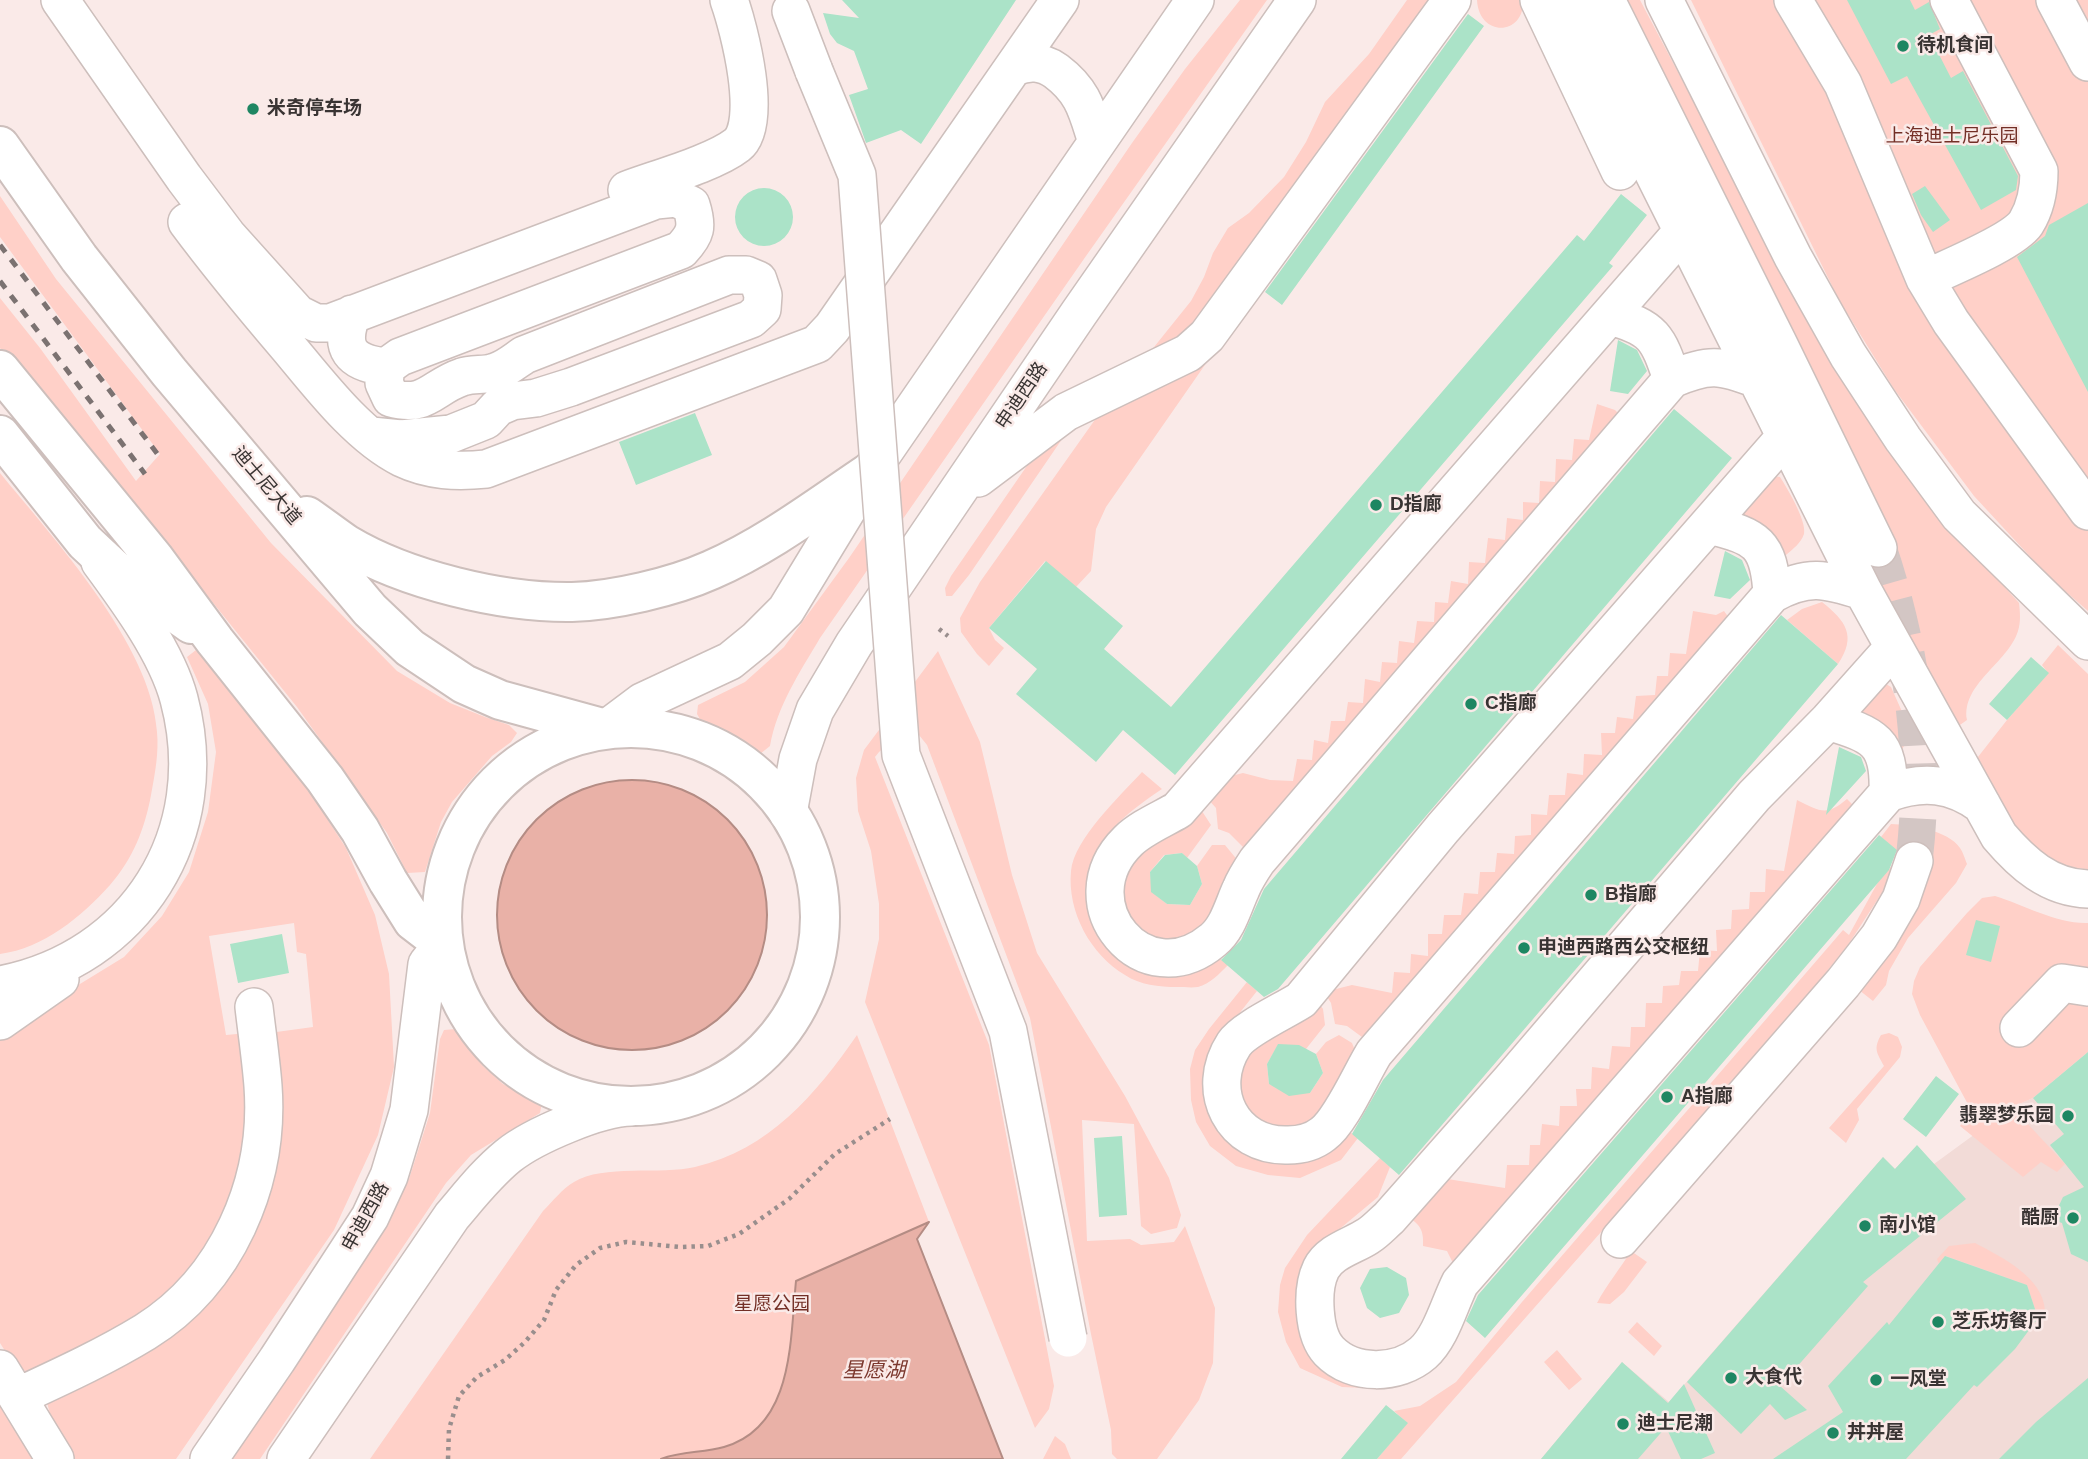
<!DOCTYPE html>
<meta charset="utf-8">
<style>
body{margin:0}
canvas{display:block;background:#faeae8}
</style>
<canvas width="2088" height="1459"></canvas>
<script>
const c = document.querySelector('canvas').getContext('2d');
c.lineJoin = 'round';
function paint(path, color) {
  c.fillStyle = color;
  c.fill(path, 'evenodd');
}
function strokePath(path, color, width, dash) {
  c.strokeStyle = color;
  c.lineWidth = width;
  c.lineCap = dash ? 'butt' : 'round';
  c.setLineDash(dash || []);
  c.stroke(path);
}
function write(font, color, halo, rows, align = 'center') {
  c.font = font + ' Arial,"Noto Sans SC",sans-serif';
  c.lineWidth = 5;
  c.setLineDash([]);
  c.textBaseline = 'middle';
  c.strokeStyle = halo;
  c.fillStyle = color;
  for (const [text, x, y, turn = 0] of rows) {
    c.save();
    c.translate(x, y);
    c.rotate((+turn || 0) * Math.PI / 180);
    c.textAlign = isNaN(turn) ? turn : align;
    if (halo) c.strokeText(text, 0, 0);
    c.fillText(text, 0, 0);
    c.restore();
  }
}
paint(new Path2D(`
 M2088,1052v407h-547l81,-97 47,40 214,-245 12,12 10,-11 18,14 89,-65 21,-9z`), '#f2dbd7');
paint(new Path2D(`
 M1240,0h27l-181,256 -266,382c-20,34 -43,68 -50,108l-10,8 -22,-17 -37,-16 -4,-7 1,-9 47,-23 39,-35 65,-89 283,-415 53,-74z
 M1407,0h40l-252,332 -53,30 49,-61 13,-24 9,-24 15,-25 21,-15 35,-36 22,-35 19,-40 44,-48z
 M1523,0c2,36 -44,38 -46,0z
 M1623,0h17l145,276 159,243 75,84c1,9 2,19 -1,28 -10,32 -57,53 -51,89l-10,7 -90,-167z
 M1691,0h397v611l-39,-34 -75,-81 -80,-107 -55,-89z
 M0,196l56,83 215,264 126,128 53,32 35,14 24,8 8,8 -6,9 -19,14 -40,46 -11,20 -16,50 -18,1 -20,-40 -90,-126 -104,-129 -66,-72 -46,-56 -81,-102v-50l40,50 96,133 24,-27 -160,-217z
 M1216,349l-110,158 -10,22 -5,42 -15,16 -31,-26 -56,67 6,12 9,8 -15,18 -12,-12 -16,-22 -1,-14 20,-36 119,-168z
 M1597,404l18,6 9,9 -376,433 -19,-19 -11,-4 -2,-21 -9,-10 24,-22 12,-3 27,7 23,1 4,-22 15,1 2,-20 14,3 3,-22h14l3,-19 15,1 2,-24 15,3 2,-20 15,1 2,-22 15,2 3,-22 17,1 1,-20 13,1 3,-22 17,3 1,-22 16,1 3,-25 17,2 2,-22 16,2v-18l16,1 1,-22 15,1 1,-23 16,1 2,-21 15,1z
 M1071,426l-102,149 -17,21h-6l-1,-8 6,-12 91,-132z
 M0,473c53,65 152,172 157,259 2,20 -2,42 -6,63 -6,33 -18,64 -41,90 -29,32 -66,63 -110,69z
 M1773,476l7,1c7,11 27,44 24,57 -3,9 -11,15 -18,21l-7,1 -42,-38z
 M1822,602c24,19 35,34 16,62l-51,-44 15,-11z
 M1693,611l23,4 8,-4 5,7 -363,422 -19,-14 -12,-2 -4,-21 -7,-11 28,-7 40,8 2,-21 16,1 1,-19 17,2v-22h14l2,-19h17l3,-22 14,1 2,-22h15l2,-19 17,1 1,-18 16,-1v-21l16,1 2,-20h16l2,-22 16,2 1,-21 18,1 -1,-22h14l2,-16 16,2 3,-23 19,-1 2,-19h11l2,-23 16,1z
 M2058,645l30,29v195c-59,-2 -87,-63 -114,-107l33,-42 41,-47 -6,-8z
 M196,650l114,142 36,56 29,67 14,59 5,93 -16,68 -44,95 -158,229h-108l-12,-20 -9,-37 11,-14 58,-29 60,-40 29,-27 42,-60 20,-57 6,-86 -4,-56 44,-6 -7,-73 -9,-2 -3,-29 -85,13 17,99 22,-2 8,60 -4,66 -21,64 -22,37 -32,37 -40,32 -90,49c-27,-6 -33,-12 -47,-35v-310l124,-76 38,-41 27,-44 19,-60 8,-60 -8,-48 -21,-47z
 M938,651l42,91 32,133 25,78 88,143 44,82 12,37 -4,13 -26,6 -10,-8 -7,-102 -52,-4 5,121 43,-2 11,6 33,-3 11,-16 30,82 -2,55 -14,37 -42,59h-40l-5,-5 -1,-24 -20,-96 -61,-316 -103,-273 -8,-10c-17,-1 -34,8 -44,22l114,288 65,341 -5,23 -14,19 -170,-426 14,-63v-35l-8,-53 -13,-40 -2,-33 8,-28z
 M1881,681l10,6 21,47 -10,15 -6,2 -44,-42z
 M1142,772l20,17c-21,14 -57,40 -66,64 -6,14 -4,30 -4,44l95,74 20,-6 11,-8 10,8c-9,9 -18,19 -30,22 -6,1 -15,0 -21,0 -18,0 -37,-2 -52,-12 -34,-20 -58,-63 -54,-104 3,-32 49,-75 71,-99z
 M1847,799l6,6 -399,460 -7,-14 -24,-5c1,-16 -3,-22 -17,-30l35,-38 64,10 2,-23h22l1,-20h10l2,-21 17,2 1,-20h17l-1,-17h15l1,-22 17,2 3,-23 18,1 1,-20h14l1,-24h16l1,-17 16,-1 2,-14h17l2,-21 17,1 -1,-21 15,-1 1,-19 17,-1 1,-17h15l1,-23 18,2 13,-71c23,11 29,17 50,-1z
 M1198,805l13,20 -24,33 -5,-5 -18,2 -14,17 2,20 15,12 23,1 12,-21 -5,-18 15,-21h13l14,17 -20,54 -30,28 -49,-8 -18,-26 -1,-45z
 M1891,824c20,1 57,6 69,24 3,4 5,11 7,16l-11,19 -48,55 -19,33 -3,14 -13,16 -14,-11c28,-30 62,-83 73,-121l-30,-7 -54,83 -61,76 -386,438h-24l30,-36 -13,-12 26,-5 36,-24 66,-80 321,-372 6,5 29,-53 23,-27 -20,-18z
 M1995,896c30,9 61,28 93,27v129l-55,46 -21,9 53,57 -8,8 -16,-10 -18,15 -63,-51 11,-16 -51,-95 -8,-21 2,-13 6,-14 47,-54 15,-15z
 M1247,982l10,9 -42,53 9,85 107,13 19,-10 8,6 -17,22 -41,18 -32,-3 -32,-9 -26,-20 -14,-24 -5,-22 -1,-31 5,-19 14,-21z
 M1315,997l8,12 2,16 -19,24 -28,-4 -11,19 2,20 41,9 13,-20 -7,-19 10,-12 13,-7 13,8 4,10 -20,58 -41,23 -47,-15 -14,-46 7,-23z
 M456,1029l27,37 20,18 39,19 -2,10 -69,42 -25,28 -186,276h-34l158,-229 25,-51 21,-66 10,-74 4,-9z
 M1889,1033l9,4 4,10 -2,10 -43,52 2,11 -13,23 -17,-15 55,-62c-7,-13 -11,-17 -3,-31z
 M857,1035l72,187 -12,18 86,219h-633l173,-248c10,-10 19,-22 31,-29 29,-18 87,-7 121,-15 74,-17 121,-73 162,-132z
 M1380,1158l10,9 -12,30 -54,45 -24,81 86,60 -22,5 -22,-1 -42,-19 -14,-26 -8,-30 2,-27 5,-17 22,-33z
 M1975,1243c27,14 69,35 70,68l-7,7 -11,-33 -81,-29 -7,8 -2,-5 12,-13z
 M1631,1251l16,11 -23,30 -14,12 -13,-1c10,-19 23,-34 34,-52z
 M1637,1322l25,24 -8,10 -26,-24z
 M1557,1350l25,29 -13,11 -25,-28z
 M0,1398l38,61h-38z
 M1055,1436l10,8 6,15h-28z`), '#ffd0c8');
const water = new Path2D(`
 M497 915a135 135 0 1 1 270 0a135 135 0 1 1-270 0Z
 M929,1222l-12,17 86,220h-342c21,-8 42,-6 63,-12 70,-20 66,-107 72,-166z`);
paint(water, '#e9b1a7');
strokePath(water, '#b48c84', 2);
paint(new Path2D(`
 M842,0h174l-95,144 -20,-14 -35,13 -17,-48 19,-6 -14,-38 -17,-8 -7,-9 -7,-21 36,5z
 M1847,0h63l5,10 14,-8 11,27 -11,6 22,43 12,-7 55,105 -2,14 -35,20 -74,-134 -16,8z
 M1468,14l16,12 -202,279 -17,-13z
 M1925,186l25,34 -17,12 -12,-17 -9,-21z
 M735 217a29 29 0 1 1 58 0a29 29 0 1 1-58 0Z
 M1621,194l26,21 -38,48 4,3 -438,509 -52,-45 -27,32 -80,-68 21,-25 -48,-41 57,-67 77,65 -19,23 67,58 406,-472 7,6z
 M2088,203v189l-71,-135 28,-21 4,-11z
 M1618,340l19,10 10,21 -19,23 -18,-3z
 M1674,409l58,49 -454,531 -14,8 -43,-37 20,-20 23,-51z
 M695,413l17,42 -76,30 -17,-43z
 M1725,551l17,9 8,20 -20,19 -16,-3z
 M1781,615l57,49 -439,511 -47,-41 31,-54z
 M2031,657l18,16 -42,47 -18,-16z
 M1839,747l22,10 5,14 -40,44z
 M1879,835l18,15 -8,20 -404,468 -19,-17 12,-26z
 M1182,853l15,13 5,18 -12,21 -23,-1 -16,-12 -1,-20 15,-17z
 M1976,920l24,6 -9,36 -25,-7z
 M282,934l7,39 -51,10 -8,-39z
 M1278,1044l21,1 17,9 7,19 -13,20 -21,3 -20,-12 -2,-20z
 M2088,1052v210l-17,-8 -9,-31 -3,-1 -4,-8 8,-17 21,-10 -34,-42 14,-11 -31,-36z
 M1936,1076l23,18 -33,43 -23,-18z
 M1122,1136l5,79 -28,2 -5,-79z
 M1917,1145l49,54 -103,83 5,4 -88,100 27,24 -22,10 -15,-16 -29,30 -54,-52 196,-225 12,12z
 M1945,1256l82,29 11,33 -23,31 -38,38 -3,-2 -68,74h-133l70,-47 -15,-26 59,-64 2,3z
 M1387,1267l19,11 3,17 -10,18 -19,5 -13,-10 -7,-20 10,-19z
 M1622,1362l46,41 16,-19 31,69 -14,6h-20l-15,-32 -28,32h-97z
 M2088,1378v81h-89l37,-37z
 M1386,1405l22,18 -31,36h-36z`), '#abe3c8');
strokePath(new Path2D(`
 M1878,548c34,100 49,208 36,313`), '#d3c6c4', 37, [37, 18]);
const minor = new Path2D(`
 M60,0l124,178 43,57 71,79 18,9h14l326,-123 20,-2 15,7c7,22 5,29 -10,45l-281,107 -14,10 -2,16 7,15c36,10 41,-11 71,-21 11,-4 23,-1 33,-5 11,-3 20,-11 29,-17l205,-80h17l12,5 5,15 -1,14 -11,10 -180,68 -35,11 -24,3 -14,6 -12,13 -35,14 -50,5 -30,-3
 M1539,0l81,171
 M1567,0l296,591 136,245c23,27 50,52 89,53
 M1606,0l172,343 100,205
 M1664,0l129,257 55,98 55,84 56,76 129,126
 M1793,0l50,84 82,195 26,43 137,189
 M2055,0l33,62
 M791,11l23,60
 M1014,67c15,-6 28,-6 42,4 28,21 31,40 41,71
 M627,190c29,-11 87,-27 110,-45 27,-21 2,-117 -8,-145
 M187,222c32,43 66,84 101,125 31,37 70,89 114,111 27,13 55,14 84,11l331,-125 15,-16 228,-328
 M1683,231l-505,579c-15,9 -37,18 -50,31 -63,62 16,157 85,99 15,-12 20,-34 28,-51 4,-10 10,-19 16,-28l415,-482c37,-16 48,-14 85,0
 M1925,279c23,-11 88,-37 101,-56 10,-16 13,-33 13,-52l-90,-171
 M352,314c-14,35 -1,49 34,53
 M1609,316c45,11 49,22 63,63
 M1786,436l-343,392 -142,172c-17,11 -57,29 -67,44 -30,46 -2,103 54,101 13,0 25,-3 35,-11 18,-13 38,-60 51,-81l398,-459c36,-20 53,-15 91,-3
 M978,478l88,-66 122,-59 19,-17 245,-336
 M1710,525c47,12 59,18 62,69
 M1894,647l-66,74 -74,75 -243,284 -122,138c-7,6 -13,13 -21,18 -15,10 -38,15 -47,33 -10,21 -8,65 8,82 24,25 69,24 94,2 18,-16 26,-48 37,-70l428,-490c35,-13 64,-10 94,12
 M1828,721c46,14 62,20 60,72
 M606,729l36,-27 88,-41 27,-22 29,-29 84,-138 325,-472
 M788,813l10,-54 17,-49 39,-66 225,-331 218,-313
 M0,985c136,-26 215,-151 179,-286 -12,-46 -51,-99 -79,-137
 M0,1021l60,-42
 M2019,1028l43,-45 26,4
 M1620,1239l223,-256 36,-46 22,-38 13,-38
 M0,1369l55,90
 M17,1397c43,-20 87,-40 128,-65 82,-51 125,-150 118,-246 -2,-26 -6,-53 -9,-79
 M209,1459l68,-99 93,-143 19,-41 20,-66 18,-146 16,-20
 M286,1459l166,-243c18,-21 34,-42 56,-60 25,-20 92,-49 124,-49`);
const highway = new Path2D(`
 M0,146l79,112 90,114 201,238 40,38 54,36 36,16 106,29
 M0,370l154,188 61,83 110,138 35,51 28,51 25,40 30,23
 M0,435l85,107 30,28 76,54
 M307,516c13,9 26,19 39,28 60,36 156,59 226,58 41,-1 101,-15 139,-32 57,-25 108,-64 159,-98
 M442 917a189 189 0 1 1 378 0a189 189 0 1 1-378 0Z`);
strokePath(minor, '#cdbfbc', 40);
strokePath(highway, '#cdbfbc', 42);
strokePath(new Path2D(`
 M939,629l9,7
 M448,1459l1,-30 10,-33 18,-19 28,-17 20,-18 19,-22 12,-30 20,-25 24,-17 26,-6 55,5 27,-1 31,-12 50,-35 46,-45 55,-35`), '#998e8d', 4.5, [3.5, 5]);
strokePath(minor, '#fff', 37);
strokePath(highway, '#fff', 38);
strokePath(new Path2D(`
 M0,245l162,215
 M0,281l145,193`), '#7b7271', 5, [9, 9]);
const minorBridge = new Path2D(`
 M814,71l43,104 44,580 107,276 60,307`);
strokePath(minorBridge, '#cdbfbc', 40, []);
strokePath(minorBridge, '#fff', 37);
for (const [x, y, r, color] of [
 [1903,46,7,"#1e8662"],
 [253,109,7,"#1e8662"],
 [1376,505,7,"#1e8662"],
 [1471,704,7,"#1e8662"],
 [1591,895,7,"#1e8662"],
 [1524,948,7,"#1e8662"],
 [1667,1097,7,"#1e8662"],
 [2068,1116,7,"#1e8662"],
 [2073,1218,7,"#1e8662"],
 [1865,1226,7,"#1e8662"],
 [1938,1322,7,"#1e8662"],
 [1731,1378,7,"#1e8662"],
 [1876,1380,7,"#1e8662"],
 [1623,1424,7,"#1e8662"],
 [1833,1433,7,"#1e8662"]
]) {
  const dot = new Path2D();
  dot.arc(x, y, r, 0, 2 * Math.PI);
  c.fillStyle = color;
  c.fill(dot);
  strokePath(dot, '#faeae8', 2.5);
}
write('bold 19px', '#393433', '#faeae8', [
 ["待机食间",1917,46],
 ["米奇停车场",267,109],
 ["D指廊",1390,505],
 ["C指廊",1485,704],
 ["B指廊",1605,895],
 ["申迪西路西公交枢纽",1538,948],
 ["A指廊",1681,1097],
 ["翡翠梦乐园",2054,1116,"right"],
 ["酷厨",2059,1218,"right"],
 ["南小馆",1879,1226],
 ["芝乐坊餐厅",1952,1322],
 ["大食代",1745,1378],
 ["一风堂",1890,1380],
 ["迪士尼潮",1637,1424],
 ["丼丼屋",1847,1433]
], 'left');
write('19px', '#732f26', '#faeae8', [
 ["上海迪士尼乐园",1952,137],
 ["星愿公园",772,1305]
]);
write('19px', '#393433', '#faeae8', [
 ["申迪西路",1022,396,-56],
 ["迪士尼大道",266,486,50],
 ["申迪西路",366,1217,-61]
]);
write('italic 21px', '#7c382e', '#faeae8', [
 ["星愿湖",874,1371]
]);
</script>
